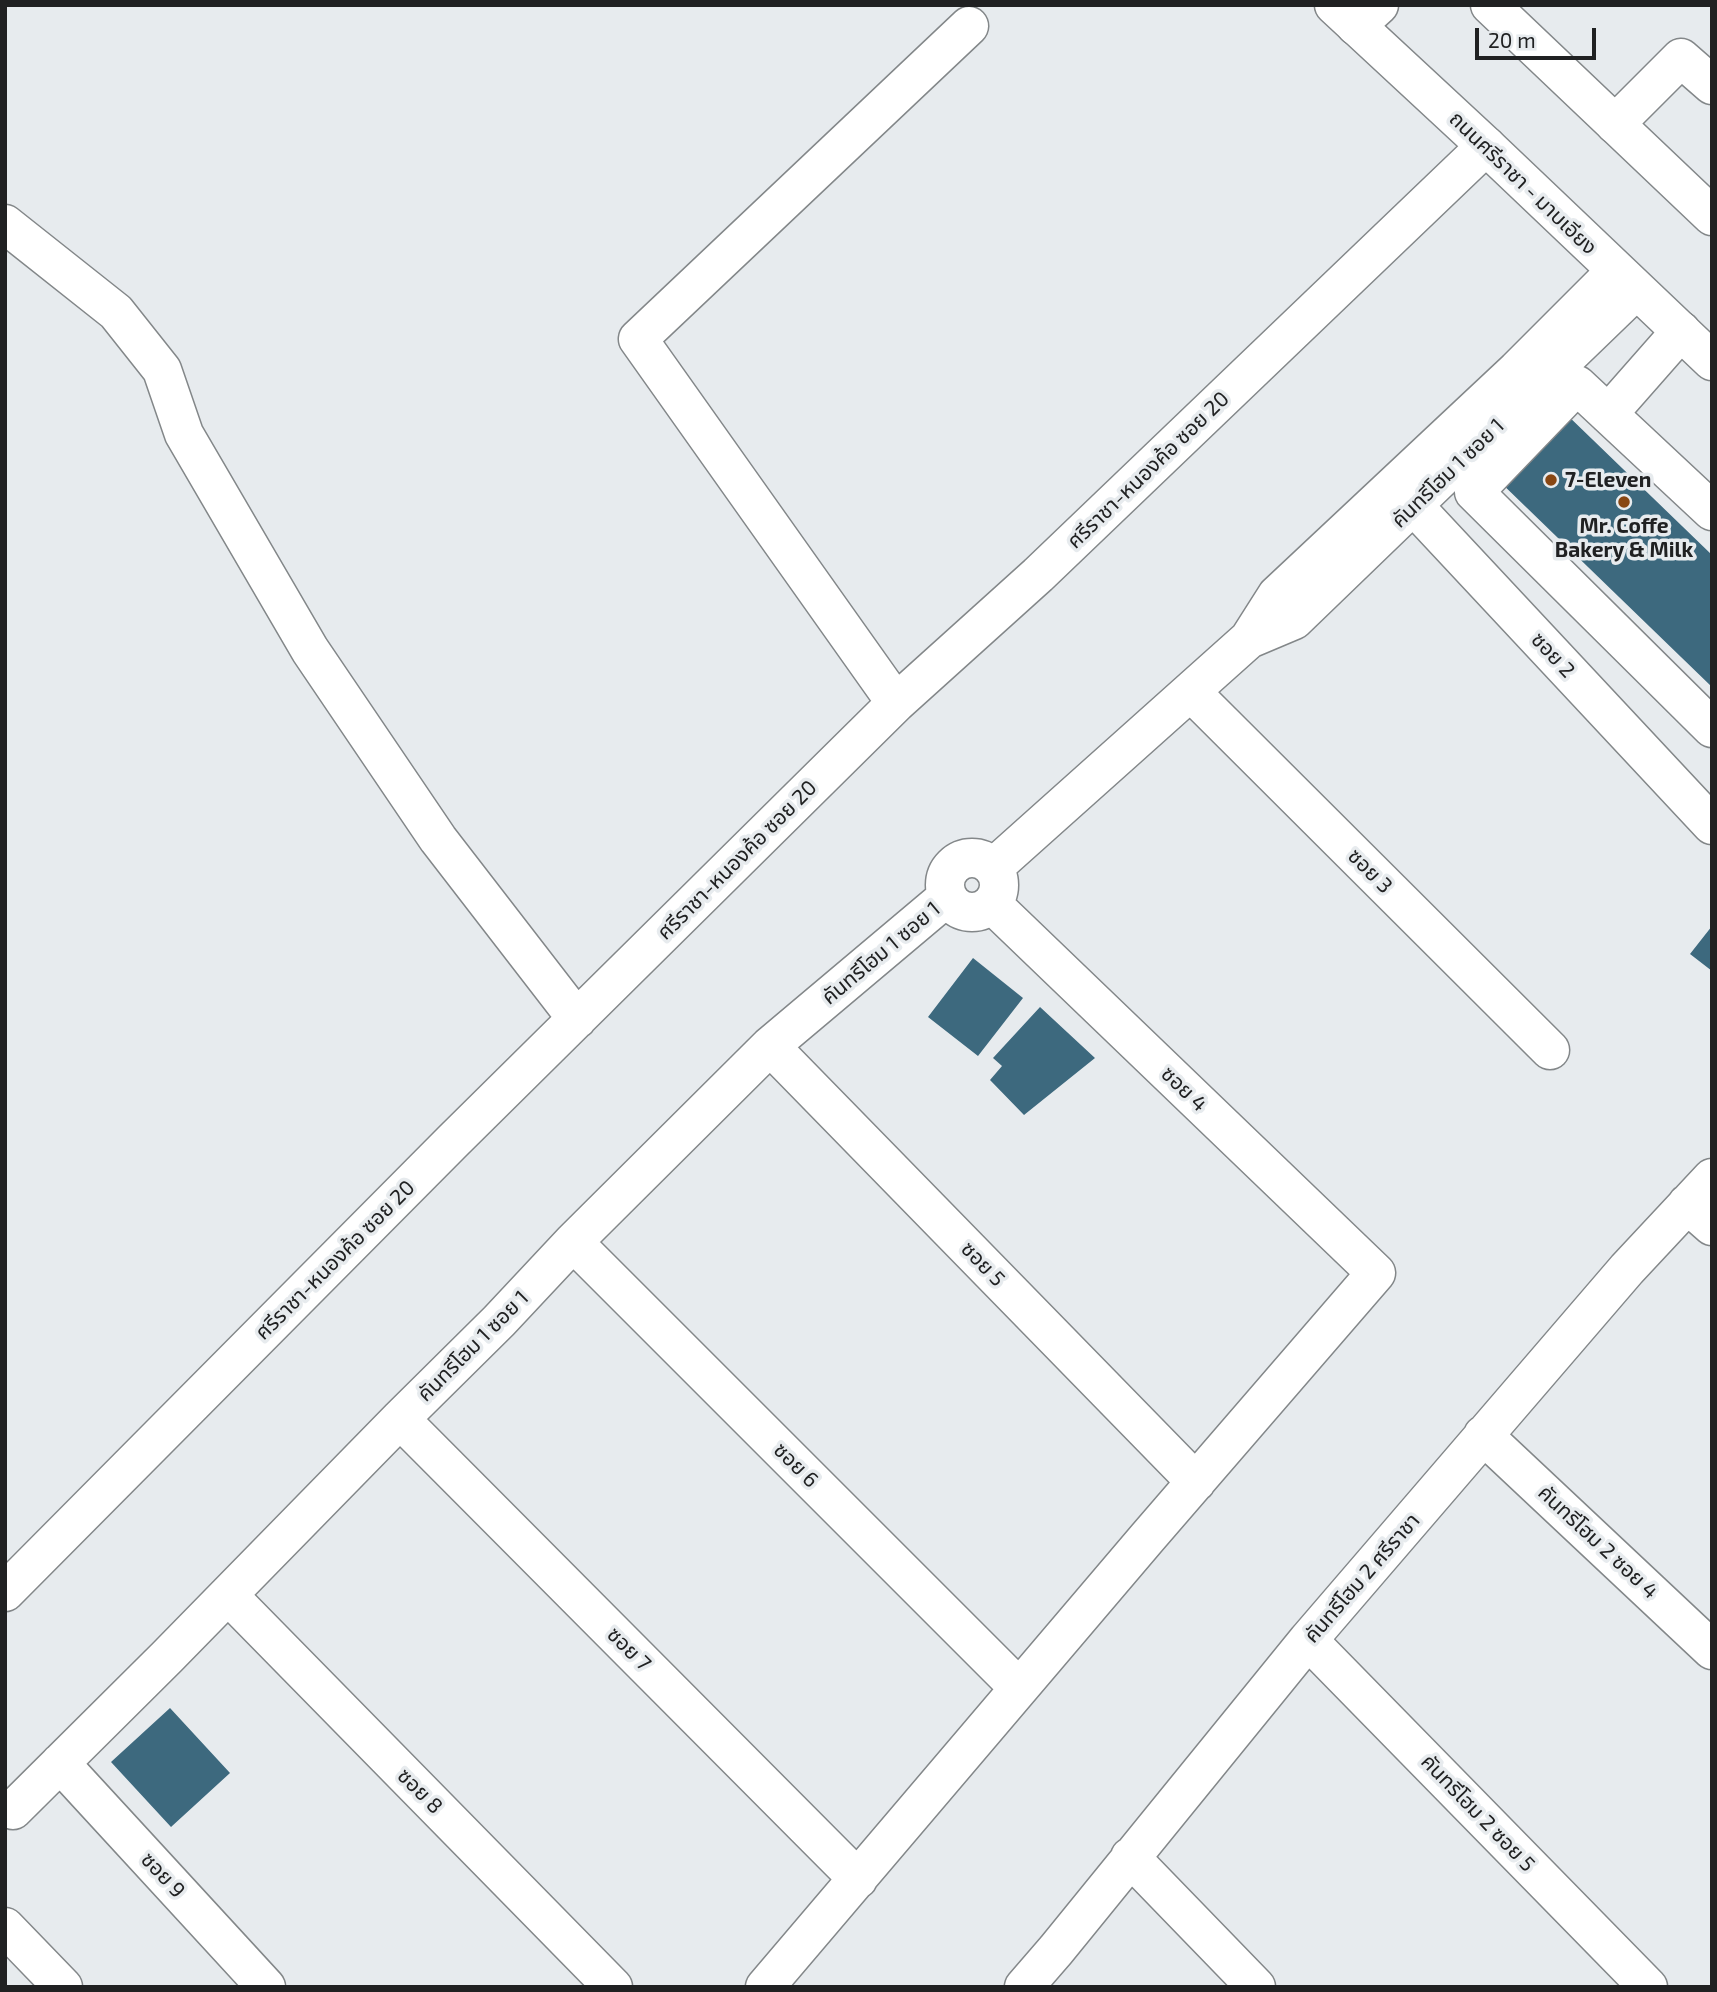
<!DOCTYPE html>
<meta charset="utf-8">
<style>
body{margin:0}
#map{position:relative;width:1717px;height:1992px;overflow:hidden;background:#e7ebee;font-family:"Exo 2",sans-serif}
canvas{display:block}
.frame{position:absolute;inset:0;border:7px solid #202122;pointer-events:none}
.scale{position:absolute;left:1475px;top:28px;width:121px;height:32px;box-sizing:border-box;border:4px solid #202122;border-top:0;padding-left:9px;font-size:21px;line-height:24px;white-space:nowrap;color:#202122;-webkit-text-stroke:5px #e7ebee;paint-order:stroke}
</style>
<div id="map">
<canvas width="1717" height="1992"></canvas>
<div class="frame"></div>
<div class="scale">20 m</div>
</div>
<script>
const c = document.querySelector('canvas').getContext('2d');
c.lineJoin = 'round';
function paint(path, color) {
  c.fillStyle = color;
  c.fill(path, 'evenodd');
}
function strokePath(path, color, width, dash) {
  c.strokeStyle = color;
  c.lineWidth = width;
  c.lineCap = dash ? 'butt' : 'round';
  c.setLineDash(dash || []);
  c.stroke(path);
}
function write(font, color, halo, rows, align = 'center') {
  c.font = font + ' "Exo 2","Noto Sans Thai",sans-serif';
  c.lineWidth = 7;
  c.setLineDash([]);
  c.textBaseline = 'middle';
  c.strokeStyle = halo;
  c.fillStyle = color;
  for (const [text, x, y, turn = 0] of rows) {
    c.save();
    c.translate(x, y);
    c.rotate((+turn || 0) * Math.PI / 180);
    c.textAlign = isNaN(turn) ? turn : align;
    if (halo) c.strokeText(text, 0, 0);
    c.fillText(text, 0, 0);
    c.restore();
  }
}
paint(new Path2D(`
 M1563,411l149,144v132l-216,-209z
 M1712,926v45l-22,-17z
 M973,958l50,40 -45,58 -50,-39z
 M1040,1007l55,51 -71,57 -34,-35 12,-14 -9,-8z
 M170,1708l60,65 -59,54 -60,-65z`), '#3d697e');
const minor = new Path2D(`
 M1356,26l23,-21
 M1615,124l66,-66 31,27
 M5,224l111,88 46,58 22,64 126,216 128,189 139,180
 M1608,414l73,-83
 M1398,489l314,336
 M1712,511l-135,-126 -103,107 238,236
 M1249,639l45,-19 342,-330
 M1191,692l359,358
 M896,703l-258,-364 331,-313
 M945 885a27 27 0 1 1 54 0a27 27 0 1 1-54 0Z
 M994,867l255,-228 28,-44 240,-225 99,-99
 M770,1046l426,436
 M1687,1204l25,22
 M573,1242l446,446
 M400,1419l458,460
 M1483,1435l229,215
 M5,1592l448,-451 443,-438 142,-128 448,-429
 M228,1595l385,392
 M1308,1640l340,347
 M60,1763l206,224
 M13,1810l154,-153 233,-238 99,-98 74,-79 197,-196 177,-149
 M1130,1857l126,130
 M5,1927l58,60
 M765,1987l382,-449 229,-265 -384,-369
 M1024,1987l32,-37 252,-310 319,-371 85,-91`);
const major = new Path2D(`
 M1334,5l152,141 226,215
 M1490,5l222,211`);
strokePath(minor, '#838789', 41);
strokePath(major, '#838789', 41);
strokePath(minor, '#fff', 38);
strokePath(major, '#fff', 38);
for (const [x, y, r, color] of [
 [1551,480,7,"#884713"],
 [1624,502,7,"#884713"]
]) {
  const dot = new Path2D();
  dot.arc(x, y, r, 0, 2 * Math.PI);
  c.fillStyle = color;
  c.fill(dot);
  strokePath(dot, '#e7ebee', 2.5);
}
write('21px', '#202122', '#e7ebee', [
 ["ถนนศรีราชา - มาบเอียง",1523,183,44],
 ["ศรีราชา-หนองค้อ ซอย 20",1148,470,-44],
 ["คันทรีโฮม 1 ซอย 1",1448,473,-44],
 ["ซอย 2",1553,655,47],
 ["ศรีราชา-หนองค้อ ซอย 20",737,860,-45],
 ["ซอย 3",1370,871,45],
 ["คันทรีโฮม 1 ซอย 1",881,953,-40],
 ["ซอย 4",1184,1089,44],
 ["ศรีราชา-หนองค้อ ซอย 20",335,1260,-45],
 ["ซอย 5",983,1264,46],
 ["คันทรีโฮม 1 ซอย 1",473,1346,-45],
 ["ซอย 6",796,1465,45],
 ["คันทรีโฮม 2 ซอย 4",1598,1542,43],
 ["คันทรีโฮม 2 ศรีราชา",1362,1578,-49],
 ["ซอย 7",629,1649,45],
 ["ซอย 8",420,1791,45],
 ["คันทรีโฮม 2 ซอย 5",1478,1813,46],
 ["ซอย 9",163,1875,47]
]);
write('bold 21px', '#202122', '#e7ebee', [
 ["7-Eleven",1565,480],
 ["Mr. Coffe",1624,526,"center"],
 ["Bakery & Milk",1624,550,"center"]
], 'left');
</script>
